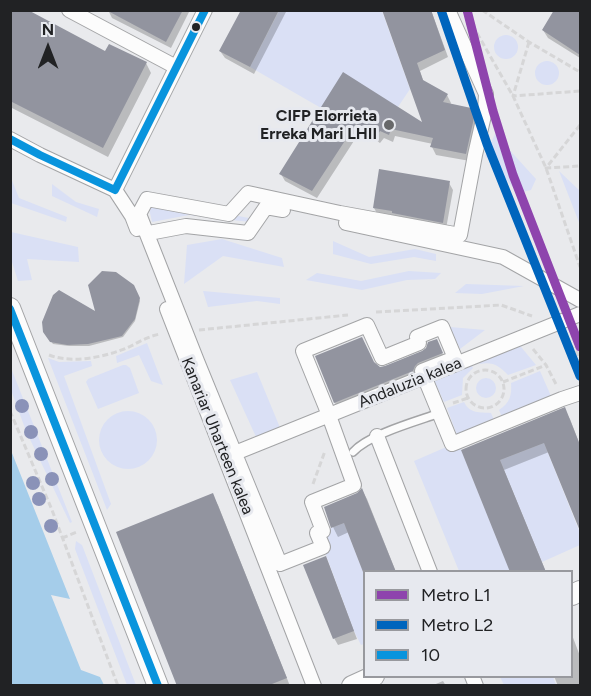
<!DOCTYPE html>
<style>
body{margin:0}
#map{position:relative;width:591px;height:696px;overflow:hidden;background:#e9eaed;font-family:Figtree,sans-serif}
canvas{display:block}
.frame{position:absolute;inset:0;border:12px solid #212224;pointer-events:none}
.legend{position:absolute;left:363px;top:570px;width:210px;height:108px;box-sizing:border-box;background:#e7e9ef;border:2px solid #98999e;margin:0;padding:8px 10px;list-style:none;font-size:18px;color:#212224}
.legend li{display:flex;align-items:center;gap:12px;height:30px}
.legend b{width:30px;border:2px solid #98999e}
.north{position:absolute;left:18px;top:18px;width:60px;height:60px;-webkit-text-stroke:4px #e7e9ef;paint-order:stroke;rotate:0deg;font-size:16px;font-weight:700;line-height:24px;text-align:center;color:#212224}
.north::after{content:'';display:block;margin:auto;width:21px;height:27px;background:#212224;clip-path:polygon(50% 0,100% 100%,50% 72%,0 100%)}
</style>
<div id="map">
<canvas width="591" height="696"></canvas>
<div class="frame"></div>
<ul class="legend">
<li><b style="height:8px;background:#8e44ad"></b>Metro L1</li>
<li><b style="height:8px;background:#0065bd"></b>Metro L2</li>
<li><b style="height:8px;background:#0994dd"></b>10</li>
</ul>
<div class="north">N</div>
</div>
<script>
const c = document.querySelector('canvas').getContext('2d');
c.lineJoin = 'round';
function paint(path, color) {
  c.fillStyle = color;
  c.fill(path, 'evenodd');
}
function strokePath(path, color, width, dash) {
  c.strokeStyle = color;
  c.lineWidth = width;
  c.lineCap = dash ? 'butt' : 'round';
  c.setLineDash(dash || []);
  c.stroke(path);
}
function write(font, color, halo, rows, align = 'center') {
  c.font = font + ' Figtree,sans-serif';
  c.lineWidth = 6;
  c.setLineDash([]);
  c.textBaseline = 'middle';
  c.strokeStyle = halo;
  c.fillStyle = color;
  for (const [text, x, y, turn = 0] of rows) {
    c.save();
    c.translate(x, y);
    c.rotate((+turn || 0) * Math.PI / 180);
    c.textAlign = isNaN(turn) ? turn : align;
    if (halo) c.strokeText(text, 0, 0);
    c.fillText(text, 0, 0);
    c.restore();
  }
}
paint(new Path2D(`
 M279,11h103l28,78 -12,18 -77,1 -71,-41z
 M494 47a12 12 0 1 1 24 0a12 12 0 1 1-24 0Z
 M535 73a12 12 0 1 1 24 0a12 12 0 1 1-24 0Z
 M495,134l41,45 -5,11 -13,3 -33,-37z
 M559,171l21,20v34z
 M11,178l8,20 48,19 -1,5 -55,-19z
 M52,184l24,18 23,7 -2,8 -45,-21z
 M147,199l102,19 1,4 -61,-7 -37,7z
 M11,232l67,15 1,15 -52,-3 5,21 -14,1 -7,-22z
 M222,239l60,19 2,9 -61,-11 -39,28 3,-39z
 M333,241l36,16 46,-8 21,5v7l-22,-4 -43,7 -38,-10z
 M409,271l32,2 -6,6 -28,1 -45,10 -56,-10 11,-7 44,8z
 M466,284l58,2 -42,8 -27,-1z
 M203,291l77,7v6l-23,-3 -49,6z
 M450,327l35,3 -25,19z
 M517,342l19,23 -28,10c-8,-9 -16,-14 -28,-11l-3,-6z
 M147,343l16,42 -12,-4 -12,-26 -22,8 -1,-7z
 M48,358l11,4 32,-1 1,5 -28,10 47,128 -4,6z
 M470,362l3,6 -10,10 -1,17 -18,7 -11,-24z
 M123,365h3l4,3 9,25 -41,16 -12,-27 2,-3z
 M11,368l61,154 -2,1 -44,-92 -15,-41z
 M540,371l11,25 -49,21 -3,-7c11,-7 13,-15 12,-27z
 M257,372l24,58 -24,9 -27,-59z
 M476 388a10 10 0 1 1 20 0a10 10 0 1 1-20 0Z
 M464,402c6,12 16,10 27,11l3,7 -37,15 -10,-27z
 M99 440a29 29 0 1 1 58 0a29 29 0 1 1-58 0Z
 M458,442l52,129h-51l-45,-110z
 M544,443l36,90v12l-38,17 -42,-102z
 M344,523l20,51v70l-3,1 -7,-14 -31,-84v-16z
 M76,541l6,4 54,140h-9l-52,-136z
 M500,677h53l3,8h-52z`), '#dae0f5');
paint(new Path2D(`
 M10,448l60,151 -19,-4 30,75 19,7 4,8h-93z`), '#a5cdea');
paint(new Path2D(`
 M10,10l96,43 40,10 5,10 -43,84 -98,-50z
 M108,10h82l-19,38 -59,-30z
 M243,10h44l-33,64 -29,-16 -5,-7z
 M384,10h47l17,47 -28,14 4,12 23,12 4,8 -1,2 25,6 4,7 -9,43 -34,-6 -4,-8 1,-3 -38,-8 -2,6 -9,-4 -4,5 -19,-13 -44,68 -32,-17 -4,-7 63,-100 81,52z
 M556,10h24v48l-32,-20 -5,-8z
 M449,183l4,7 -7,39 -68,-14 -4,-7z
 M133,286l7,15 -5,20 -12,16 -34,9h-20l-16,-2 -9,-12 53,-18z
 M436,341l11,21 -106,50 -6,-9 -18,-46 58,7 5,4 43,-15z
 M564,409l6,10 10,26v83l-31,-76 -45,18 42,102h-34l-49,-121z
 M362,490l5,9 29,73h-31l-16,-40 -11,5 -5,-10z
 M212,495l6,10 72,181h-111z
 M325,557l4,8 28,74 -19,6 -4,-7z
 M572,635l8,21v30h-22l-4,-10h18z
 M443,681l3,5h-15z`), '#0003');
paint(new Path2D(`
 M10,10h18l77,41 4,-7 38,18 -44,86 -93,-47z
 M106,10h77l-17,32z
 M241,10h38l-29,57 -31,-16z
 M382,10h49l14,40 -28,13 6,17 25,14 -5,8 33,7 -10,45 -36,-7 3,-9 -42,-9 -2,6 -9,-4 -4,6 -20,-13 -44,67 -33,-17 64,-102 79,50z
 M554,10h26v45l-38,-25z
 M379,169l71,12 -7,42 -51,-10v-2l-19,-3z
 M102,271l14,1 18,13 6,13 -5,21 -13,17 -34,8 -21,1 -17,-3 -7,-10 -1,-10 11,-27 6,-5 36,21 -7,-26z
 M362,337l12,25 6,5 5,-1 37,-15 4,-3 2,-6 9,-3 6,14 -25,10 -3,3 -2,5 -79,32 -19,-47z
 M565,407l15,38v86l-36,-88 -44,17 46,112h-36l-49,-122z
 M362,488l34,84h-33l-19,-49 -13,5 -7,-21 33,-14z
 M213,493l74,185 -20,8h-90l-61,-154z
 M326,556l28,75 -21,8 -30,-74z`), '#92949f');
const lane = new Path2D(`
 M353,452c15,-17 61,-30 84,-38`);
const street = new Path2D(`
 M69,10l107,57
 M448,10l38,84 -1,17 -10,44 -15,80 -120,-22 -92,-20 -19,21 -82,-15 -8,15 58,147 83,203 43,-17 -6,-14 6,-2 -11,-29 42,-17 -27,-75 -24,-59 64,-26 15,33 37,-15 -2,-6 25,-10 13,31 -33,13 30,73 110,-45 18,-6
 M10,139l30,16 75,35
 M115,190l17,26 5,13
 M115,190l90,-180
 M346,223l157,34 77,43
 M149,233l37,-7 62,7 18,-26 17,3
 M167,309l147,377
 M377,436l53,136
 M240,451l340,-137
 M472,676l4,10`);
const secondary = new Path2D(`
 M10,308l148,378
 M572,595l8,-4
 M352,686l22,-10`);
strokePath(lane, '#a3a4a6', 10);
strokePath(street, '#a3a4a6', 16);
strokePath(secondary, '#a3a4a6', 22);
strokePath(new Path2D(`
 M482,10l47,32 51,30
 M477,33l36,63 33,72 34,99
 M529,42l-16,54 67,-5
 M580,125l-34,43 34,-2
 M376,312l125,-7 31,11
 M199,330l149,-15
 M563,338l14,14 3,9
 M533,349l13,16 11,21
 M49,355c23,9 57,2 80,-8 10,-5 20,-11 31,-13
 M466 389a19 19 0 1 1 38 0a19 19 0 1 1-38 0Z
 M503,382l43,-17
 M453,403l15,-5
 M10,411l42,99 66,176
 M313,484l12,-33
 M62,538l15,-6`), '#d6d6d7', 3, [6, 3]);
strokePath(lane, '#fcfcfc', 7);
strokePath(street, '#fcfcfc', 14);
strokePath(secondary, '#fcfcfc', 20);
strokePath(new Path2D(`
 M10,139l30,16 75,35 90,-180
 M10,309l148,377`), '#0994dd', 8);
strokePath(new Path2D(`
 M467,10l26,101 20,64 67,172`), '#8e44ad', 9);
strokePath(new Path2D(`
 M441,10l46,134 93,232`), '#0065bd', 9);
c.fillStyle = '#8a92b8';
for (const [x, y] of [
 [22,406],
 [31,432],
 [41,454],
 [52,479],
 [33,483],
 [39,499],
 [51,526]
]) {
  c.beginPath();
  c.arc(x, y, 7, 0, 2 * Math.PI);
  c.fill();
}
for (const [x, y, r, color] of [
 [196,27,5,"#212224"],
 [389,125,6,"#67686a"]
]) {
  const dot = new Path2D();
  dot.arc(x, y, r, 0, 2 * Math.PI);
  c.fillStyle = color;
  c.fill(dot);
  strokePath(dot, '#e7e9ef', 2);
}
write('bold 16px', '#212224', '#e7e9ef', [
 ["CIFP Elorrieta",377,116],
 ["Erreka Mari LHII",377,134]
], 'right');
write('16px', '#212224', '#e7e9ef', [
 ["Andaluzia kalea",410,383,-22],
 ["Kanariar Uharteen kalea",217,436,68]
]);
</script>
